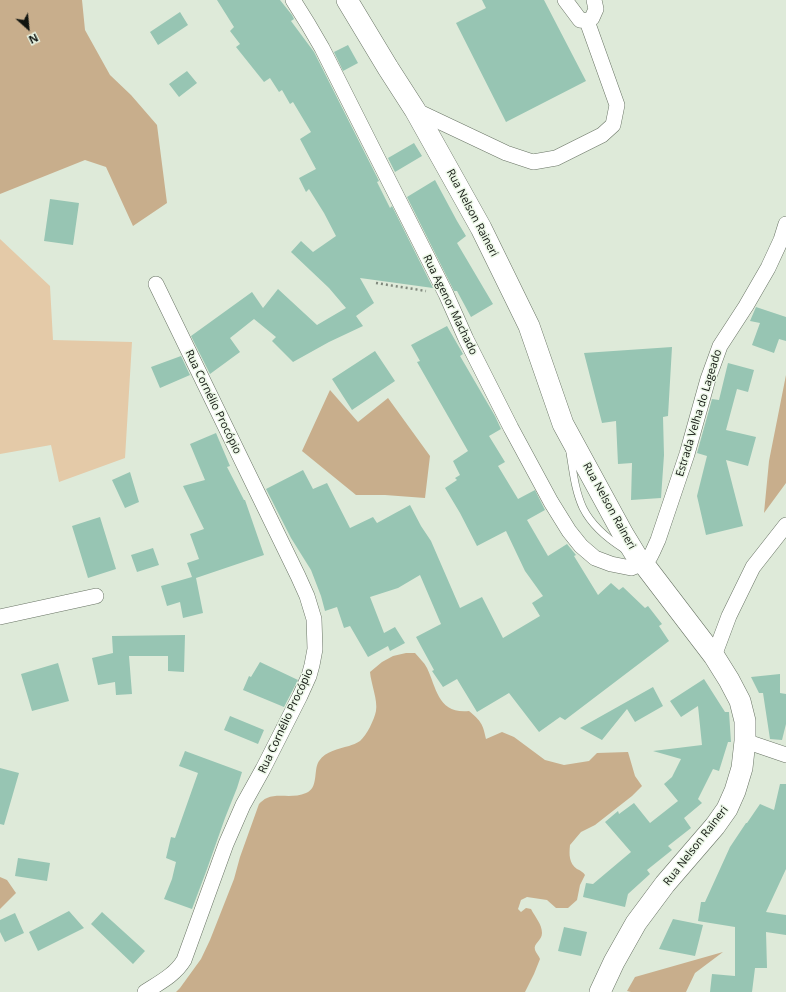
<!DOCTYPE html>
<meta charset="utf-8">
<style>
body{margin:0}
#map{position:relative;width:786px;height:992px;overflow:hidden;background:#deead9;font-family:"Open Sans",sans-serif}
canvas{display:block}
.north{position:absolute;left:8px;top:8px;width:40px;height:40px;-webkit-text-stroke:3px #ebf7e6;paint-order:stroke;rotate:153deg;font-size:11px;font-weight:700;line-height:16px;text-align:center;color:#10140f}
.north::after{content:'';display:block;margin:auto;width:14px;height:18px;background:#10140f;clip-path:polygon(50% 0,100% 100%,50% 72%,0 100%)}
</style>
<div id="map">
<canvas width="786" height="992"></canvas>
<div class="north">N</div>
</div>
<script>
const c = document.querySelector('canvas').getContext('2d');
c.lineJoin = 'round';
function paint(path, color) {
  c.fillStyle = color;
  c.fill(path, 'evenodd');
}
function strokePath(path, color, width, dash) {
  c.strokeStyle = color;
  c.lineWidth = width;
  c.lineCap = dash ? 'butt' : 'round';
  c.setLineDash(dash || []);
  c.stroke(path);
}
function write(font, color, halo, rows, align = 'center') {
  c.font = font + ' "Open Sans",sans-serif';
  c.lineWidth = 3;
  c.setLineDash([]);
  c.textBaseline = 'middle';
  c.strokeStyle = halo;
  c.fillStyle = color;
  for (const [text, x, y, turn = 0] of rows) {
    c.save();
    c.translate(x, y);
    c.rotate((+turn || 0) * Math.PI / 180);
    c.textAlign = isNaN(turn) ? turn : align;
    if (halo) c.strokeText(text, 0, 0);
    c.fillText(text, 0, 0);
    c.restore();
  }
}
paint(new Path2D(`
 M0,239l50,47 3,54 79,2 -7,116 -66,24 -8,-37 -51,9z`), '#e4caa8');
paint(new Path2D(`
 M0,0h82l3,30 25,45 21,20 26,30 10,78 -34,23 -27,-59 -21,-7 -85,34z
 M786,375v108l-22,30 5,-52z
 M330,390l28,32 30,-24 42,58 -5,42 -40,-3h-29l-54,-44z
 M406,653h9c4,5 9,9 12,15 10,21 11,46 42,43 12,10 14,13 17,28l16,-7 12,5 31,23 19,5 25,-4 8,-8 31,-1 7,24 7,10 -10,10 -37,29 -14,7 -11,13c-1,10 -1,18 7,24 4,2 6,3 8,6l-5,10 -3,15 -9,8h-12l-9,-8 -20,-3 -6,3 -3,9 3,3 5,-4 5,1c4,8 11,15 11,24 0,8 -9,10 -7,17 1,3 4,6 5,9l-6,15 -9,18h-349l4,-4 21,-29 9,-19 24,-61 6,-22 19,-53c2,-2 5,-5 8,-6 11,-5 25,1 39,-5 13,-5 7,-23 13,-32 7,-10 19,-12 30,-15 3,-1 8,-3 11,-5 7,-6 14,-21 16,-30 2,-11 -5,-27 -6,-39l12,-10 11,-6z
 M0,877l7,3 9,13 -16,16z
 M723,952l-28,21 -9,19h-55l-4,-1 8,-14z`), '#c8ae8c');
paint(new Path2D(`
 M217,0h63l12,15 2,4 -3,2 23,31 65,129 -2,1 13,26 2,-2 41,82 -73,-10 14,25 -18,13 7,10 -34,16 -36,20 -21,-21 4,-4 -22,-18 -24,19 10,14 -30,22 -19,-38 61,-44 11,16 15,-19 39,36 29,-17 -17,-20 -38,-36 10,-11 12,11 23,-16 -12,-23 -15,-24 -3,3 -7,-14 17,-9 -16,-30 11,-7 -18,-30 -3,2 -8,-14 -3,2 -9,-14 -6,4 -28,-35 4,-3 -10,-13 4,-4z
 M482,0h62l42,81 -80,41 -50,-99 30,-15z
 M180,12l8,13 -30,20 -8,-13z
 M348,45l10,18 -15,8 -9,-19z
 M187,71l10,12 -18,14 -10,-13z
 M414,143l8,13 -27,16 -7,-14z
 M435,180l22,41 9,15 -9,7 36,61 -22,13 -14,-26h-3l-47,-94z
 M50,199l29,4 -6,42 -29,-4z
 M756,307l30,10v24l-7,-2 -5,14 -22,-8 8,-22 -10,-2z
 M447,326l16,28 -3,2 35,60 6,13 -12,7 16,26 -7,4 20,33 17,-9 10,20 -18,10 21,36 19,-12 9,11 -2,1 24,39 13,-12 8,7 4,-3 22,21 3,-2 14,18 -3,2 10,15 -104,79 -5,-3 -21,15 -30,-39 -32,19 -20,-33 -14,8 -11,-16 2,-1 -18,-33 25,-13 -21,-49 -22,13 -28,9 14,36 11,-6 10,16 -15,8 -2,-5 -20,11 -18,-31 -6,2 -7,-21 -12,4 -4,-15 -10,-26 -20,-32 -25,-49 37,-19 10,19 14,-6 23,45 23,-11 4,6 33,-18 11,21 10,15 29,67 22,-11 21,41 37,-22 -8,-13 11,-7 -18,-25 -19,-40 -29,15 -17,-33 -15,-25 12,-8 -2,-2 5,-3 -7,-14 15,-10 -51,-89 3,-1 -9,-16z
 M672,347l-4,69 -5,1 1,38 -3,43 -30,2 1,-37 -14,1 -2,-43 -14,2 -18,-70z
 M375,351l20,30 -43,29 -20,-31z
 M181,356l9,19 -30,13 -9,-21z
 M728,363l26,7 -6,22 -11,-3 -11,41 30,7 -8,29 -22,-6 17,66 -37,9 -9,-39 10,-40 -10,-3 15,-54 7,1z
 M216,433l14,33 -3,1 17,33h1l19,55 -68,23 7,35 -20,5 -3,-16 -13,4 -6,-20 31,-9 -5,-14 12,-4 -9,-25 14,-5 -21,-43 22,-6 -15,-36z
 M130,472l9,30 -14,6 -13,-28z
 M100,517l16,52 -28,9 -16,-52z
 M153,548l6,17 -22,7 -6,-17z
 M185,635l-1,37 -16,-1v-15h-39l3,38 -16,1 -1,-13 -17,3 -6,-27 21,-5 -1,-17z
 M260,662l38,18 -14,27 -41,-17 6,-14 2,1z
 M58,663l11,38 -37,10 -11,-37z
 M780,674v19l6,1v30l-4,16 -12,-1 -7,-46h-4l-8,-16z
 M704,679l21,33h4l2,30h-3l-9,29 -6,-2 -15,30 4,4 -18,15 7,10 -23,18 4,4 -25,20 3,4 -22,20 -3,13 -42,-10 3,-14 7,1 38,-32 -26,-30 13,-11 1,3 15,-11 16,20 28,-22 -14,-17 8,-7 9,-18 -28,-8 49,-6 -4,-39 -17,11 -11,-16z
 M653,687l10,19 -28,16 -8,-13 -25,31 -22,-12z
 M230,716l34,14 -6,14 -34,-14z
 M185,751l57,21 -5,16 -12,30 -18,51 -15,40 -28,-10 8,-20 4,-17 -10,-4 5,-21 4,1 23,-65 -19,-7z
 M0,768l19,5 -15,52 -4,-1z
 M780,784h6v85l-20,43 20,3v20l-20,-3 1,36h-12l-3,24h-42l2,-18 23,2v-49l-37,-6 3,-19h4l25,-55 16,-24h1l13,-19 14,6z
 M18,858l32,5 -3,18 -32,-5z
 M69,911l15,17 -46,23 -9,-19z
 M102,912l43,39 -12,13 -42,-40z
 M15,913l9,20 -19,9 -5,-10v-12z
 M673,919l30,6 -8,31 -36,-7z
 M564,927l23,5 -6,24 -23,-5z`), '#97c5b3');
const lane = new Path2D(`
 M570,453c3,18 5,38 13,55 9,18 25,31 41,41`);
const street = new Path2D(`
 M293,0l15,24 14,24 124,246 20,45 45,89 40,74 18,29 12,15 14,12 16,6 20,4 12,-5 7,-6 3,-6 5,-11 29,-86 21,-75 12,-33 26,-40 22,-38 13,-28 5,-16
 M565,0l15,20 7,1 5,-3 4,-9 -2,-9
 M415,110l91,43 27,9 23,-4 46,-23 11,-10 4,-20 -30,-84
 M0,617l96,-21
 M714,656l15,-40 24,-49 33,-42
 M745,741l41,14
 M145,992c14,-9 30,-17 39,-32l42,-116 17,-39 20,-36 37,-73 9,-20 3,-11 3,-16 -1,-30 -7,-23 -9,-20 -142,-292`);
const secondary = new Path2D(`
 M347,0l41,68 27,42 66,118 48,98 34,98 60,110 14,23 6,6 71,93 15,24 11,21 5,20v20l-3,27 -7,23 -8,18 -12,17 -50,58 -29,39 -22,39 -14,30`);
strokePath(lane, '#687364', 8);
strokePath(street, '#687364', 16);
strokePath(secondary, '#687364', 22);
strokePath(new Path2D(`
 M376,283l50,8`), '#80897d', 2.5, [2, 3]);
strokePath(lane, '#fff', 7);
strokePath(street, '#fff', 15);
strokePath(secondary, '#fff', 21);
write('11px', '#10140f', '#ebf7e6', [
 ["Rua Nelson Raineri",472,213,62],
 ["Rua Agenor Machado",450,305,64],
 ["Rua Cornélio Procópio",213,402,64],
 ["Estrada Velha do Lageado",699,413,-73],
 ["Rua Nelson Raineri",609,506,61],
 ["Rua Cornélio Procópio",286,721,-65],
 ["Rua Nelson Raineri",696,846,-52]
]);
</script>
